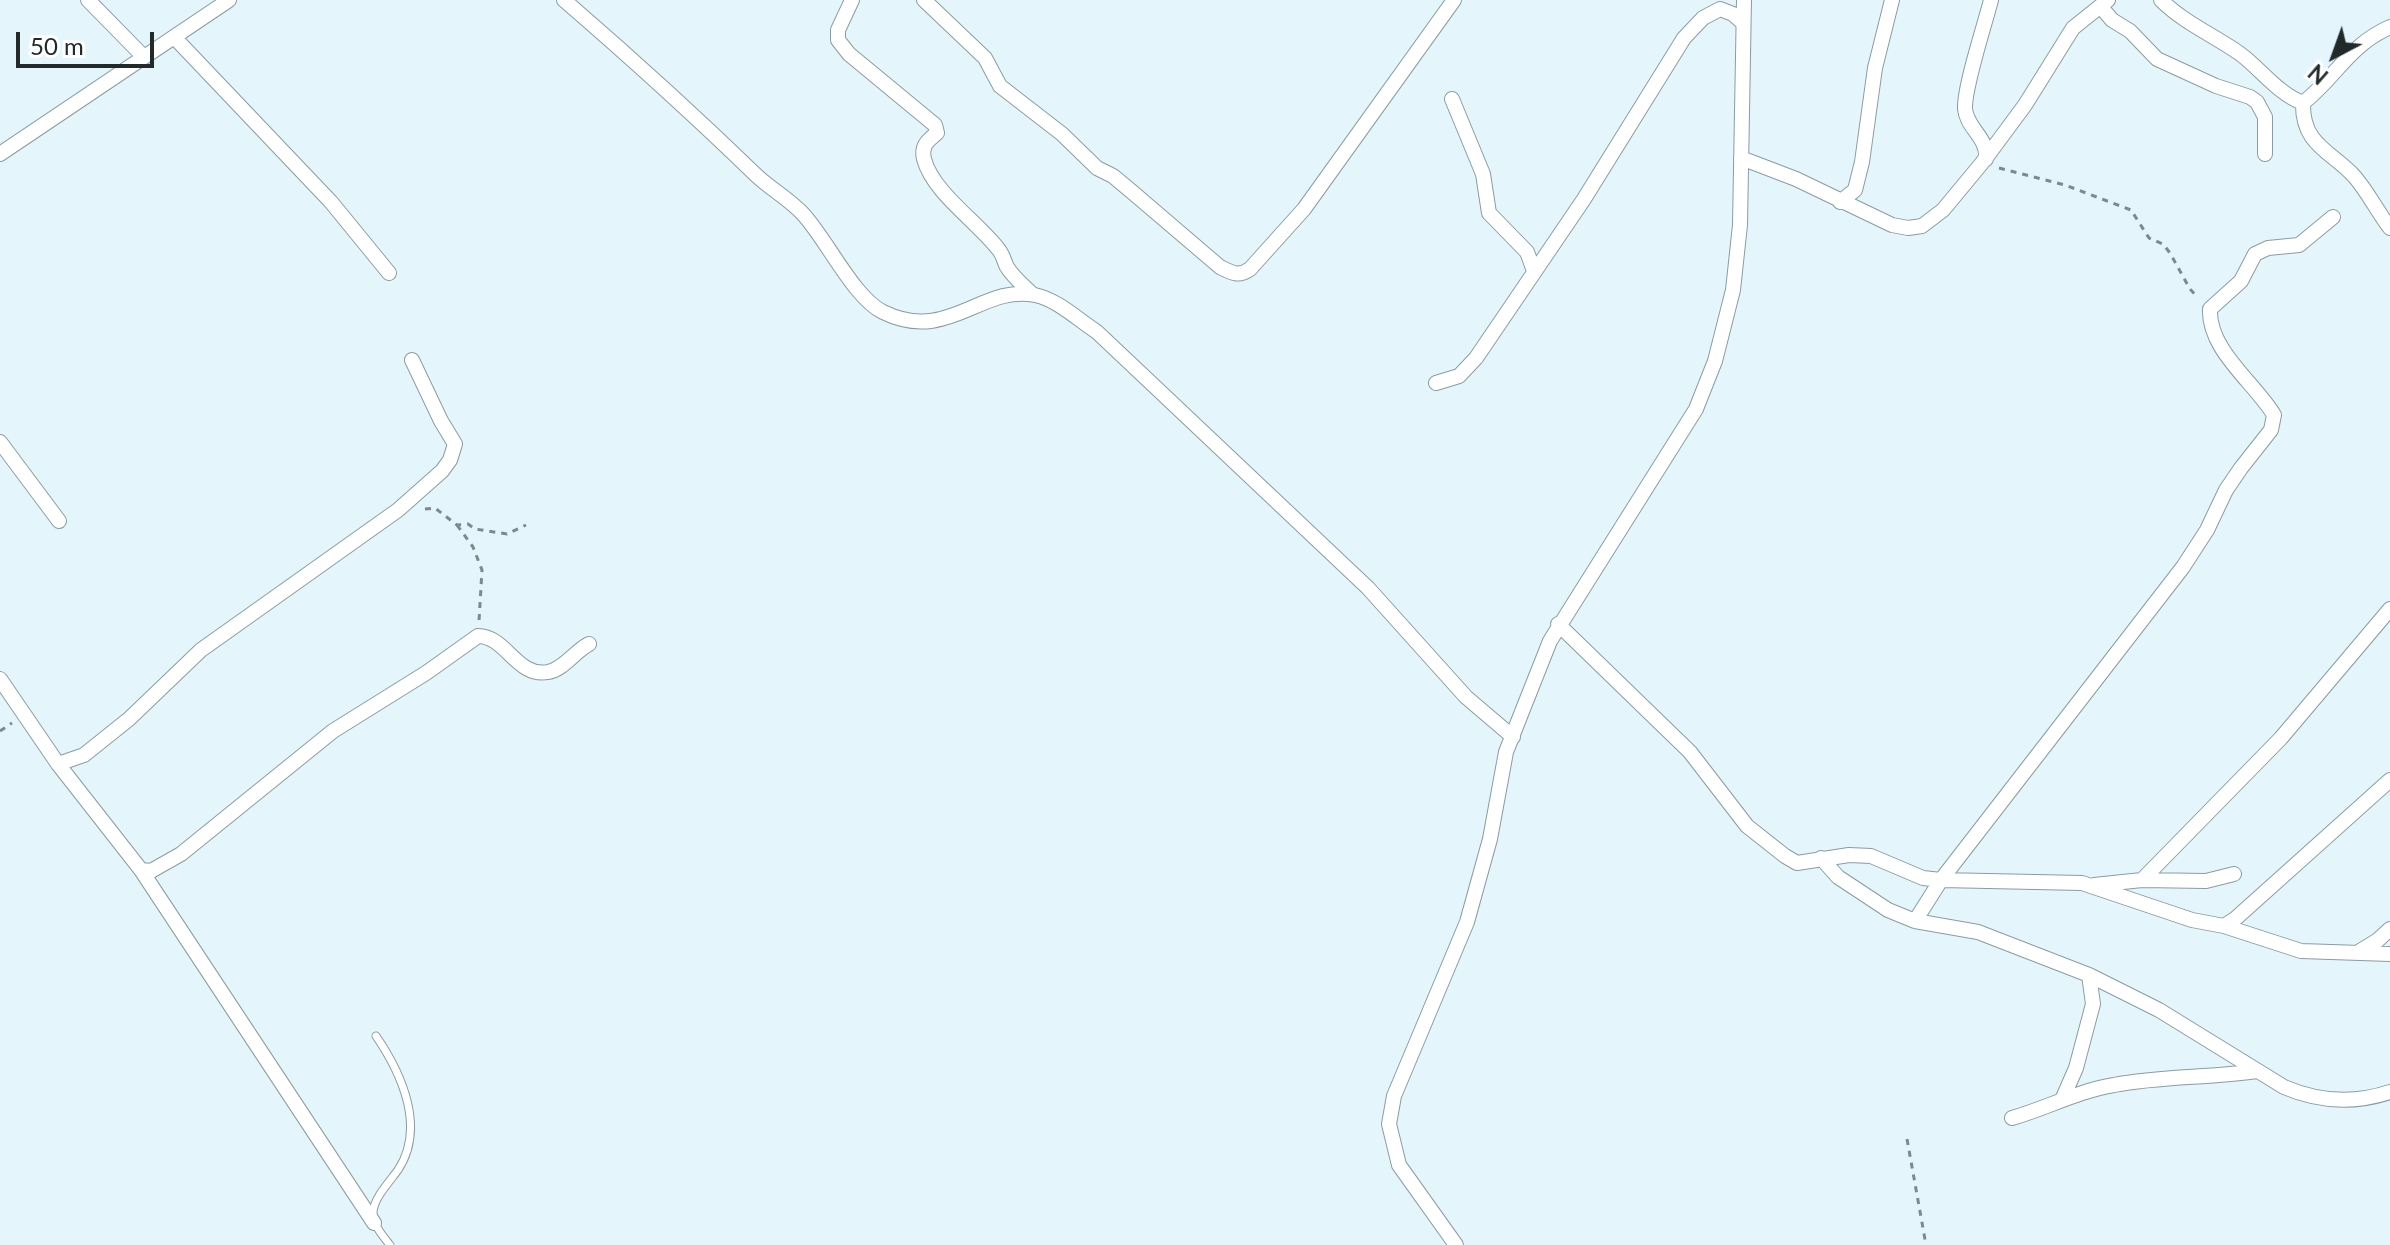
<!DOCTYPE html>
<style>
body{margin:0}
#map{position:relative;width:2390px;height:1245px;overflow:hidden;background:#e4f6fc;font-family:Lato,sans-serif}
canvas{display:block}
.north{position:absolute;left:2294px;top:16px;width:80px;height:80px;-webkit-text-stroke:6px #fff;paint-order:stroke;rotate:221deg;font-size:22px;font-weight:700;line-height:32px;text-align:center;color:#22292b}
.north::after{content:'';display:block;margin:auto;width:28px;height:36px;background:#22292b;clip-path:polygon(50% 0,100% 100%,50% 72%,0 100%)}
.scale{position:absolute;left:16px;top:32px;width:138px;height:36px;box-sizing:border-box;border:4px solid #22292b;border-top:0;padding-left:10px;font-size:24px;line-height:28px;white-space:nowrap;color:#22292b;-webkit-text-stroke:6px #fff;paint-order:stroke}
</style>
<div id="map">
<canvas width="2390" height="1245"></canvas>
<div class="north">N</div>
<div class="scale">50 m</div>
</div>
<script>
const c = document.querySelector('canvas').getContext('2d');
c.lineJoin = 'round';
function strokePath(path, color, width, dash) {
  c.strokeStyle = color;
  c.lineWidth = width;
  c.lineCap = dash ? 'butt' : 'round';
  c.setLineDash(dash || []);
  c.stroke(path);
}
const service = new Path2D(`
 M376,1036c26,38 50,92 22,134 -8,11 -24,28 -25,42 0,13 9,23 17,33`);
const minor = new Path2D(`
 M88,0l55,56
 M564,0c66,57 130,115 193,176 14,13 33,24 46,38 24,26 51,84 80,98 65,32 99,-28 152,-17 23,5 42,24 62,37l271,256 98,109 47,40
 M852,0l-14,30v10l11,14 86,71 2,8c-10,8 -16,13 -13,26 9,34 54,63 75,91 4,5 5,11 8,17 6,10 17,19 25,27
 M924,0l61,58 15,28 62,48 35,34 16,8 18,15 89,76c12,6 19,10 30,2l54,-60 150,-209
 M2161,0c22,22 52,35 78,53 21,15 39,41 64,50 33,-26 45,-57 87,-76
 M2101,7l11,13 18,11 27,28 59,27 34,11 7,5 8,15v37
 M174,37l157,165 58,71
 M1452,99l31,75 6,39 38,39 7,19
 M2303,103c-1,42 28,48 51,73 14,16 23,35 36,52
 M0,154l229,-154
 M1741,158l55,21 96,46 16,3 14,-2 21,-16 39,-47 43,-58 48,-77 35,-28
 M1986,159c2,-22 -19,-30 -21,-50 -1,-22 20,-85 26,-109
 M1840,202l15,-12 7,-28 13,-94 17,-68
 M1436,383l23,-7 17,-18 108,-159 100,-161 19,-20 17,-9 13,5 10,9
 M0,442l59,79
 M1558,624l132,128 57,74 38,30 12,7 52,-8 22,1 52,22 18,2 141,3 110,37 32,6 77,25 89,3
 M0,679l58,85 83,106 233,353
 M58,764l26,-9 45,-36 72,-69 197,-140 44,-39 8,-11 5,-16 -14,-23 -29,-61
 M1821,858l17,19 50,33 27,11 63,11 111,43 70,35 125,77c35,15 70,17 106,5
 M141,870l10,1 30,-17 152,-123 93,-58 52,-37c28,0 39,42 70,36 15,-2 27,-21 41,-28
 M2142,880l139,-142 109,-129
 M2094,885l48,-5 64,1 28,-7
 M1915,921l26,-41 242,-313 24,-37 19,-40 15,-22 30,-38 3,-15c-19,-32 -66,-65 -64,-106l31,-28 14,-27 13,-6 31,-3 34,-28
 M2224,926l11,-7 155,-139
 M2360,951l18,-11 12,-11
 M2062,1100l14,-32 17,-64 -4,-29
 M2012,1118c35,-10 66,-27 102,-33 47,-9 96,-7 143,-14
 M1456,1245l-57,-80 -10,-41 5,-28 73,-174 23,-83 16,-87 44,-111 146,-232 19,-48 18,-71 7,-65 4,-225`);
strokePath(service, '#8b9ca1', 9);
strokePath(minor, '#8b9ca1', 16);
strokePath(new Path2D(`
 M1999,168l66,17 66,25 18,28 14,6 7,9 20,36 8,9
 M425,509l10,-1 22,17 11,-1 7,5 32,5 19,-9
 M457,525l16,22 9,23 -3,51
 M0,731l12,-8
 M1907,1139l19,106`), '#7d898d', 3, [6, 6]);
strokePath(service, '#fff', 7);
strokePath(minor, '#fff', 14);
</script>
